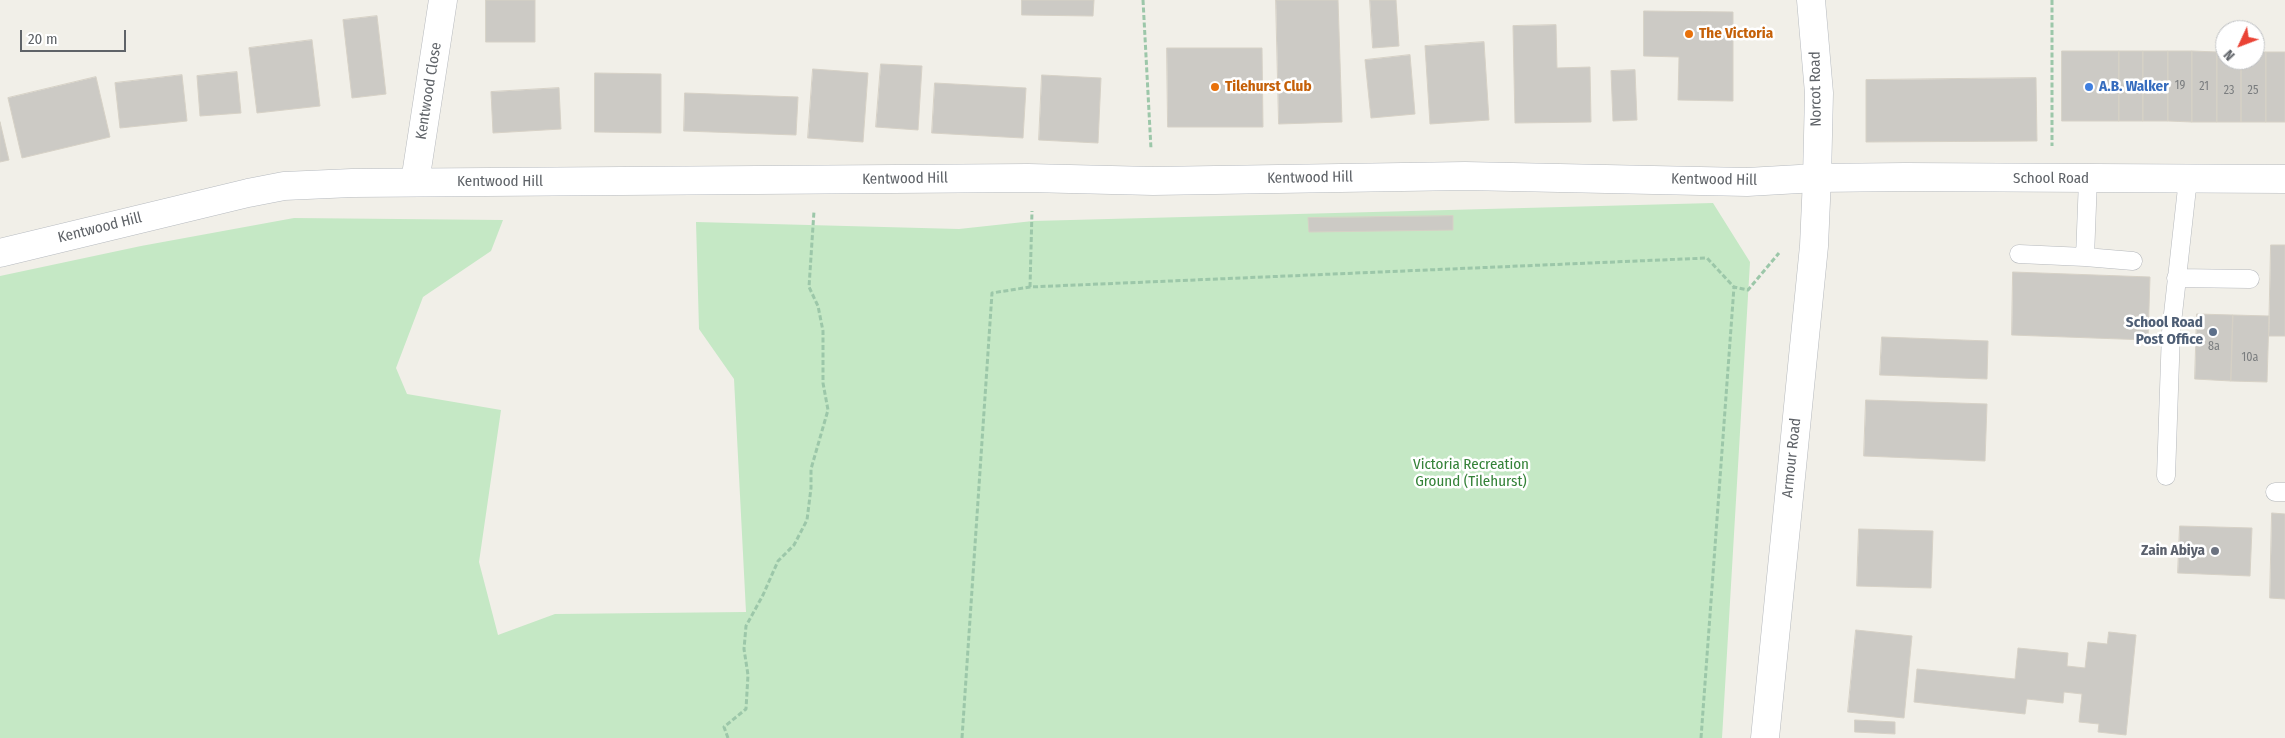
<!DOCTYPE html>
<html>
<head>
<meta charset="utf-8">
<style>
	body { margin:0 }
	#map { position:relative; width:2285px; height:738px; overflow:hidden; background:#f1efe8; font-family:"Fira Sans Condensed",sans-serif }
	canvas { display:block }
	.north { position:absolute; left:2215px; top:20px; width:50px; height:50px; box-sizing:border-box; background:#fff; border:1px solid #bfc1c3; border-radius:50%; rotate:227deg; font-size:14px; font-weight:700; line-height:20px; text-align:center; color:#5f6368 }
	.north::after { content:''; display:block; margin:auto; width:18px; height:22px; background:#ea4335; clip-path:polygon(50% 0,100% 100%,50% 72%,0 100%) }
	.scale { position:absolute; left:20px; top:30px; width:106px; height:22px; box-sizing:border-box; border:2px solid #5f6368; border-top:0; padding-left:6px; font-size:15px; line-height:18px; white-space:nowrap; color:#5f6368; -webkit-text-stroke:4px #fff; paint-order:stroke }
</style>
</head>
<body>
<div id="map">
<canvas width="2285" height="738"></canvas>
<div class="north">N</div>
<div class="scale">20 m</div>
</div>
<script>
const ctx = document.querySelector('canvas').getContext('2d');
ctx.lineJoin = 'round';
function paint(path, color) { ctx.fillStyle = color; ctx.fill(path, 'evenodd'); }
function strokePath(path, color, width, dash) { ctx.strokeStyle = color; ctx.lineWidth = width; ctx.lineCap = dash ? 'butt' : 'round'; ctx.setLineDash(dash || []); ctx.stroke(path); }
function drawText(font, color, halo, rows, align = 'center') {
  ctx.font = font + ' "Fira Sans Condensed",sans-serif'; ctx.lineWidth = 5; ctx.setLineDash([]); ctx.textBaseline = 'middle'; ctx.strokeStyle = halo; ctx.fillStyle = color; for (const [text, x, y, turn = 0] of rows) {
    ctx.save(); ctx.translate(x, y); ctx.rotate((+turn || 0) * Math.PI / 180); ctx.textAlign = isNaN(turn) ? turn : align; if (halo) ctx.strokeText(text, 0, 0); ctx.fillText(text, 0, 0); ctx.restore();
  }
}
const green = new Path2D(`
	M 1713,203 L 1750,262 L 1722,738 L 0,738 L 0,276 L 141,246 L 294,218 L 503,220 L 491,251 L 423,297 L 396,368 L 407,394 L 501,410 L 479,562 L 498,635 L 555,614 L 746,612 L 734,379 L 699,329 L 696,222 L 959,229 L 1033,221 Z`);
const building = new Path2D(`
	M 486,0 L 535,0 L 535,42 L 486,42 Z
	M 1022,0 L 1094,0 L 1093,16 L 1022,15 Z
	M 1276,0 L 1338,0 L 1342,122 L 1279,124 Z
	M 1370,0 L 1396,0 L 1399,46 L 1373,48 Z
	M 1644,11 L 1733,12 L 1733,101 L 1678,100 L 1679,57 L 1644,56 Z
	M 377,16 L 386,94 L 352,98 L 343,20 Z
	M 1556,25 L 1557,68 L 1590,67 L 1591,122 L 1515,123 L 1513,26 Z
	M 312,40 L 320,106 L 257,113 L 249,48 Z
	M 1484,42 L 1489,120 L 1430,124 L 1425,46 Z
	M 1167,48 L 1262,48 L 1263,127 L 1168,127 Z
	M 2062,51 L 2119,51 L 2119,121 L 2062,121 Z
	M 2119,51 L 2143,51 L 2143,121 L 2119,121 Z
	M 2143,51 L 2168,51 L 2168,121 L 2143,121 Z
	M 2168,51 L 2192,51 L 2192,122 L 2168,121 Z
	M 2192,51 L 2217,52 L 2217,122 L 2192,122 Z
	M 2217,52 L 2225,52 L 2225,60 L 2241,60 L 2241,122 L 2217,122 Z
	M 2255,52 L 2266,52 L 2266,122 L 2241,122 L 2241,60 L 2255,60 Z
	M 2266,52 L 2285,52 L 2285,122 L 2266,122 Z
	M 1410,55 L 1415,114 L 1371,118 L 1365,60 Z
	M 881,64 L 922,66 L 918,130 L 876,127 Z
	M 813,69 L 868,73 L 863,142 L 808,138 Z
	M 1635,70 L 1637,120 L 1613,121 L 1611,71 Z
	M 237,72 L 241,113 L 200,116 L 197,76 Z
	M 595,73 L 661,74 L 661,133 L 595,132 Z
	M 182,75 L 187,121 L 120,128 L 115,83 Z
	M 1042,75 L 1101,78 L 1098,143 L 1039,140 Z
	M 96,77 L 110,137 L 22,158 L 8,98 Z
	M 2036,78 L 2037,141 L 1866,142 L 1866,80 Z
	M 935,83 L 1026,88 L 1023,138 L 932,133 Z
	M 559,88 L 561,129 L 493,133 L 491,92 Z
	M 685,93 L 798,97 L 796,135 L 684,131 Z
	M 0,122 L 9,160 L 0,162 Z
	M 1453,216 L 1453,230 L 1309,232 L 1308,218 Z
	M 2271,245 L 2285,245 L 2285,336 L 2269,336 Z
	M 2013,272 L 2150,277 L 2148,340 L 2012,335 Z
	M 2197,314 L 2233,315 L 2231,381 L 2195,379 Z
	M 2233,315 L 2269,316 L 2267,382 L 2231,381 Z
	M 1882,337 L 1988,341 L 1987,379 L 1880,375 Z
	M 1866,400 L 1987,404 L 1985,461 L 1864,456 Z
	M 2272,513 L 2285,514 L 2285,599 L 2270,598 Z
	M 2180,526 L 2252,528 L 2250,576 L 2178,573 Z
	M 1859,529 L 1933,531 L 1931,588 L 1857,586 Z
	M 1856,630 L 1912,636 L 1904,718 L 1848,712 Z
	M 2109,632 L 2136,635 L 2126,735 L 2098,732 L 2099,724 L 2079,722 L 2082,694 L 2064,692 L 2063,703 L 2027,699 L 2025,714 L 1914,702 L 1917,669 L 2015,679 L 2018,648 L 2068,653 L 2067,666 L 2085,668 L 2088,642 L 2107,644 Z
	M 1855,720 L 1895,722 L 1895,734 L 1855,732 Z`);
const path = new Path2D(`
	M 1143,0 L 1151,149
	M 2052,0 L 2052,146
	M 1030,287 L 1032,211
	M 728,738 L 724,727 L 746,709 L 748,675 L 744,649 L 746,626 L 763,595 L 778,561 L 794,545 L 807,520 L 811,488 L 811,469 L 828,410 L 823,383 L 823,331 L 818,306 L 809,287 L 814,211
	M 962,738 L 992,293 L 1030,287 L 1707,258 L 1734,287 L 1748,290 L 1779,253
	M 1701,738 L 1734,287`);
const lane = new Path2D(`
	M 2019,254 L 2085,257 L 2088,179
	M 2085,257 L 2133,261
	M 2176,278 L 2250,279
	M 2166,476 L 2171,332 L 2188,179
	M 2275,492 L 2285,492`);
const street = new Path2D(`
	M 415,182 L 443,0
	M 1765,738 L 1814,246 L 1817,178`);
const secondary = new Path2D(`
	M 1811,0 L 1819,93 L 1817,178
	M 0,253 L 248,193 L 284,186 L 352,183 L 1028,178 L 1153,181 L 1465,176 L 1747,182 L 1817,178 L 1905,177 L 2285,179`);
const markers = [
	[1689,34,5,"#e8710a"],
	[1215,87,5,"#e8710a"],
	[2089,87,5,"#3f7fe0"],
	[2213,332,5,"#5c6f8a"],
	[2215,551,5,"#6b7280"]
];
const numberNames = [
	["19",2180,86],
	["21",2204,87],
	["23",2229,91],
	["25",2253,91],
	["8a",2214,347],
	["10a",2250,358]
];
const foodNames = [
	["The Victoria",1699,34],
	["Tilehurst Club",1225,87]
];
const shopNames = [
	["A.B. Walker",2099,87]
];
const streetNames = [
	["Norcot Road",1816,89,-91],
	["Kentwood Close",429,91,-81],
	["Kentwood Hill",1310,178,-1],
	["Kentwood Hill",905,179,-1],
	["School Road",2051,179],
	["Kentwood Hill",1714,180,1],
	["Kentwood Hill",500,182],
	["Kentwood Hill",100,228,-14],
	["Armour Road",1792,458,-84]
];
const serviceNames = [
	["School Road",2203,323],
	["Post Office",2203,340]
];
const parkNames = [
	["Victoria Recreation",1471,465],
	["Ground (Tilehurst)",1471,482]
];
const worshipNames = [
	["Zain Abiya",2205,551]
];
paint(green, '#c5e8c5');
paint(building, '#cccac5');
strokePath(building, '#d6d1c6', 1);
strokePath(lane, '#b5b8bc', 19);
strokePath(street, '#b5b8bc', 29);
strokePath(secondary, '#b6babf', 29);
strokePath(path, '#9cc7a9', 3, [5, 2.5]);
strokePath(lane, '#fff', 18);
strokePath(street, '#fff', 28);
strokePath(secondary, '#fff', 28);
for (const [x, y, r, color] of markers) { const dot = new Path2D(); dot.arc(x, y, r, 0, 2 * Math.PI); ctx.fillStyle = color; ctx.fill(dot); strokePath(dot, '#fff', 2); }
drawText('12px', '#7a7d7f', null, numberNames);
drawText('bold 15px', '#c56008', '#fff', foodNames, 'left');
drawText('bold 15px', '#366cbe', '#fff', shopNames, 'left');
drawText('15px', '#5f6368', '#fff', streetNames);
drawText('bold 15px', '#4e5e75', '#fff', serviceNames, 'right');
drawText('15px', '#348238', '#fff', parkNames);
drawText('bold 15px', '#5b616d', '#fff', worshipNames, 'right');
</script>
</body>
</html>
